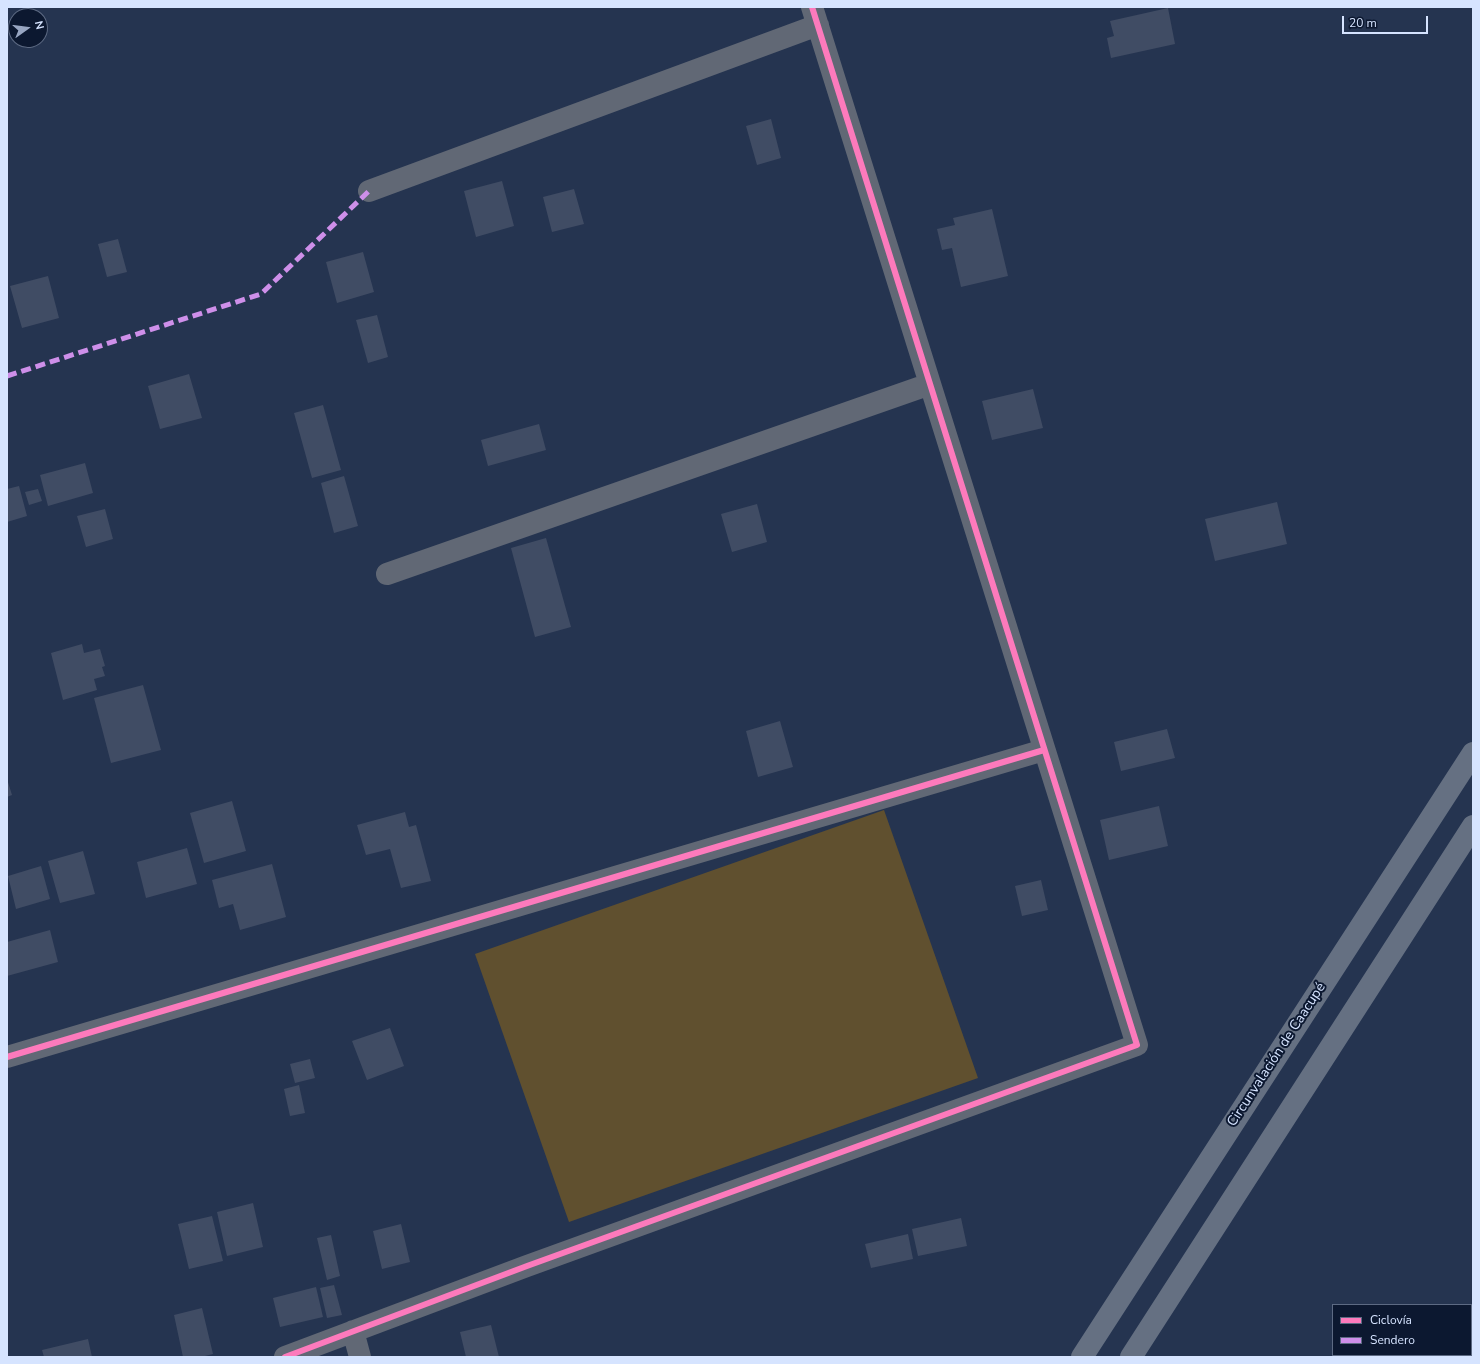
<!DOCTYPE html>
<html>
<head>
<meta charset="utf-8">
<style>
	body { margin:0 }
	#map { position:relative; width:1480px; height:1364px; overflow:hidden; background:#253450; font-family:"Nunito Sans",sans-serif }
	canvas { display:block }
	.frame { position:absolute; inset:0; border:8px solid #d6e4ff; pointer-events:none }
	.legend { position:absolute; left:1332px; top:1304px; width:140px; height:52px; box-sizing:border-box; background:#0c1830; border:1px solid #5d6a83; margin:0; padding:5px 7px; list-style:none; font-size:12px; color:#d6e4ff }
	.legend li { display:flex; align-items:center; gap:8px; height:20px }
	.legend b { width:20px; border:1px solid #5d6a83 }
	.north { position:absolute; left:8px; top:8px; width:40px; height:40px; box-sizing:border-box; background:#0c1830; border:1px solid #5d6a83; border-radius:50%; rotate:76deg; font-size:11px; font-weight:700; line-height:16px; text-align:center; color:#d6e4ff }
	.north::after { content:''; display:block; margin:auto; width:14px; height:18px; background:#98a6c2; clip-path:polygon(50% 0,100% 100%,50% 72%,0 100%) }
	.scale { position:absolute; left:1342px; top:16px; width:86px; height:18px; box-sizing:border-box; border:2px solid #d6e4ff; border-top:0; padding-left:5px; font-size:12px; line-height:14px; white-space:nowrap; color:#d6e4ff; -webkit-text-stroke:3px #0c1830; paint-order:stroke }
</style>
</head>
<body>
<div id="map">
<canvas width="1480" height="1364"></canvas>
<div class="frame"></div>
<ul class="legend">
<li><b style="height:5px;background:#fd7abc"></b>Ciclovía</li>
<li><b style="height:5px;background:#ce8fe9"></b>Sendero</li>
</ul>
<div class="north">N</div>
<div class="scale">20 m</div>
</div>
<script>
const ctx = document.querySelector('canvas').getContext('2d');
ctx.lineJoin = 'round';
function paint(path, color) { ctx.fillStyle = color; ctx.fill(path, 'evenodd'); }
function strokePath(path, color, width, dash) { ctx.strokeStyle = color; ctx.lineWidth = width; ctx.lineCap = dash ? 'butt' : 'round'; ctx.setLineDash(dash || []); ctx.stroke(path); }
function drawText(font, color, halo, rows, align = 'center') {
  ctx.font = font + ' "Nunito Sans",sans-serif'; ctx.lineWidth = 4; ctx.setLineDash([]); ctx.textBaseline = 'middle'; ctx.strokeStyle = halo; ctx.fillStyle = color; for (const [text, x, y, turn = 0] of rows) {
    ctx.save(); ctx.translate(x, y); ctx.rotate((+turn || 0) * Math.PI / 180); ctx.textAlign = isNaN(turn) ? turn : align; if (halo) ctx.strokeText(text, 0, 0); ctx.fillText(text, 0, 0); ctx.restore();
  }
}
const green = new Path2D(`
	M 884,810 L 978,1078 L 569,1222 L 475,954 Z`);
const building = new Path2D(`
	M 1168,8 L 1175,44 L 1111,58 L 1107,38 L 1114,36 L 1110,21 Z
	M 771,119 L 781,158 L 757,165 L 746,126 Z
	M 502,181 L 514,226 L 476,237 L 464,191 Z
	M 574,189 L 584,224 L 552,232 L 543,197 Z
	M 992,209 L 1008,276 L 961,287 L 952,248 L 942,250 L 937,229 L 955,225 L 953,218 Z
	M 118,239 L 127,272 L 107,277 L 98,244 Z
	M 363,252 L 374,292 L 337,303 L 326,262 Z
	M 48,276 L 59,318 L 22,328 L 10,286 Z
	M 377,315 L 388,357 L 368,363 L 356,320 Z
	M 189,374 L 202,418 L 160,429 L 148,386 Z
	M 1033,389 L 1043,428 L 992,440 L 982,401 Z
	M 323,405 L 341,470 L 312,478 L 294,413 Z
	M 539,424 L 546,450 L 488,466 L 481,440 Z
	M 85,463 L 93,493 L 48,506 L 40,475 Z
	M 344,476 L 358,526 L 334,533 L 321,483 Z
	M 19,486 L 27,516 L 7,522 L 7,489 Z
	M 38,489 L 42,501 L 29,505 L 25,492 Z
	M 1277,502 L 1287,544 L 1215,561 L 1205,519 Z
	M 757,504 L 767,542 L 732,552 L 721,514 Z
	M 105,509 L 113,539 L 86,547 L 77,516 Z
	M 546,538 L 571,627 L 535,637 L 511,548 Z
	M 82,644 L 84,653 L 100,649 L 105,666 L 102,667 L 105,676 L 94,679 L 97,690 L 63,700 L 51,653 Z
	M 143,685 L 161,750 L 111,763 L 94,698 Z
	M 780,721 L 793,767 L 758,777 L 746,731 Z
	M 1167,729 L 1175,758 L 1121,771 L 1114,742 Z
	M 7,779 L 12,795 L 7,797 Z
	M 232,801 L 246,851 L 204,863 L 190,813 Z
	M 1159,806 L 1168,846 L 1109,860 L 1100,820 Z
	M 405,812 L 409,827 L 416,825 L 431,881 L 401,888 L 390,849 L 366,855 L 357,825 Z
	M 187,848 L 197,884 L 146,898 L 137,862 Z
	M 83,851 L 95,894 L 60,903 L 48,861 Z
	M 272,864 L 286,917 L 240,930 L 233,904 L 219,908 L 212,880 Z
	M 41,866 L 50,899 L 16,909 L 8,876 Z
	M 1041,880 L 1048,910 L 1022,916 L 1015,886 Z
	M 50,930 L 58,962 L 7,976 L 7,942 Z
	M 390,1028 L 404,1066 L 367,1080 L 352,1041 Z
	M 310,1059 L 315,1078 L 295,1083 L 290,1064 Z
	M 299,1085 L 305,1113 L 290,1116 L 284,1089 Z
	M 253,1203 L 263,1247 L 227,1256 L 217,1212 Z
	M 212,1216 L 223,1261 L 189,1269 L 178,1224 Z
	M 961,1218 L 967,1246 L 918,1256 L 912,1229 Z
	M 401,1224 L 410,1262 L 382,1269 L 373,1231 Z
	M 908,1234 L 913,1259 L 871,1268 L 865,1244 Z
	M 331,1235 L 340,1276 L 327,1280 L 317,1238 Z
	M 334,1285 L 342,1315 L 327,1318 L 320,1288 Z
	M 316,1287 L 323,1317 L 280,1327 L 273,1298 Z
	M 202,1308 L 213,1354 L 201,1357 L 183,1357 L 174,1315 Z
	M 491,1325 L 499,1357 L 466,1357 L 460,1332 Z
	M 88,1339 L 92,1357 L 44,1357 L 42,1350 Z`);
const minor = new Path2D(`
	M 369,191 L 818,25
	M 387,574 L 930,384
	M 7,1057 L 1044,750
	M 353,1331 L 360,1357
	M 285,1357 L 527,1266 L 1137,1045 L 812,7`);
const highway = new Path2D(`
	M 1082,1357 L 1473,753
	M 1131,1357 L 1473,826`);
const quiet = new Path2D(`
	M 7,376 L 261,294 L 369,191`);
const cycleway = new Path2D(`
	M 7,1057 L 1044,750
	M 285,1357 L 527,1266 L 1137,1045 L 812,7`);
const streetNames = [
	["Circunvalación de Caacupé",1277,1055,-57]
];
paint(green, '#60502f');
paint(building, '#404c64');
strokePath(minor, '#616875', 22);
strokePath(highway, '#657082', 22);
strokePath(quiet, '#ce8fe9', 5, [10, 5]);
strokePath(cycleway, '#fd7abc', 6);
drawText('14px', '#d6e4ff', '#0c1830', streetNames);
</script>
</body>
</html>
